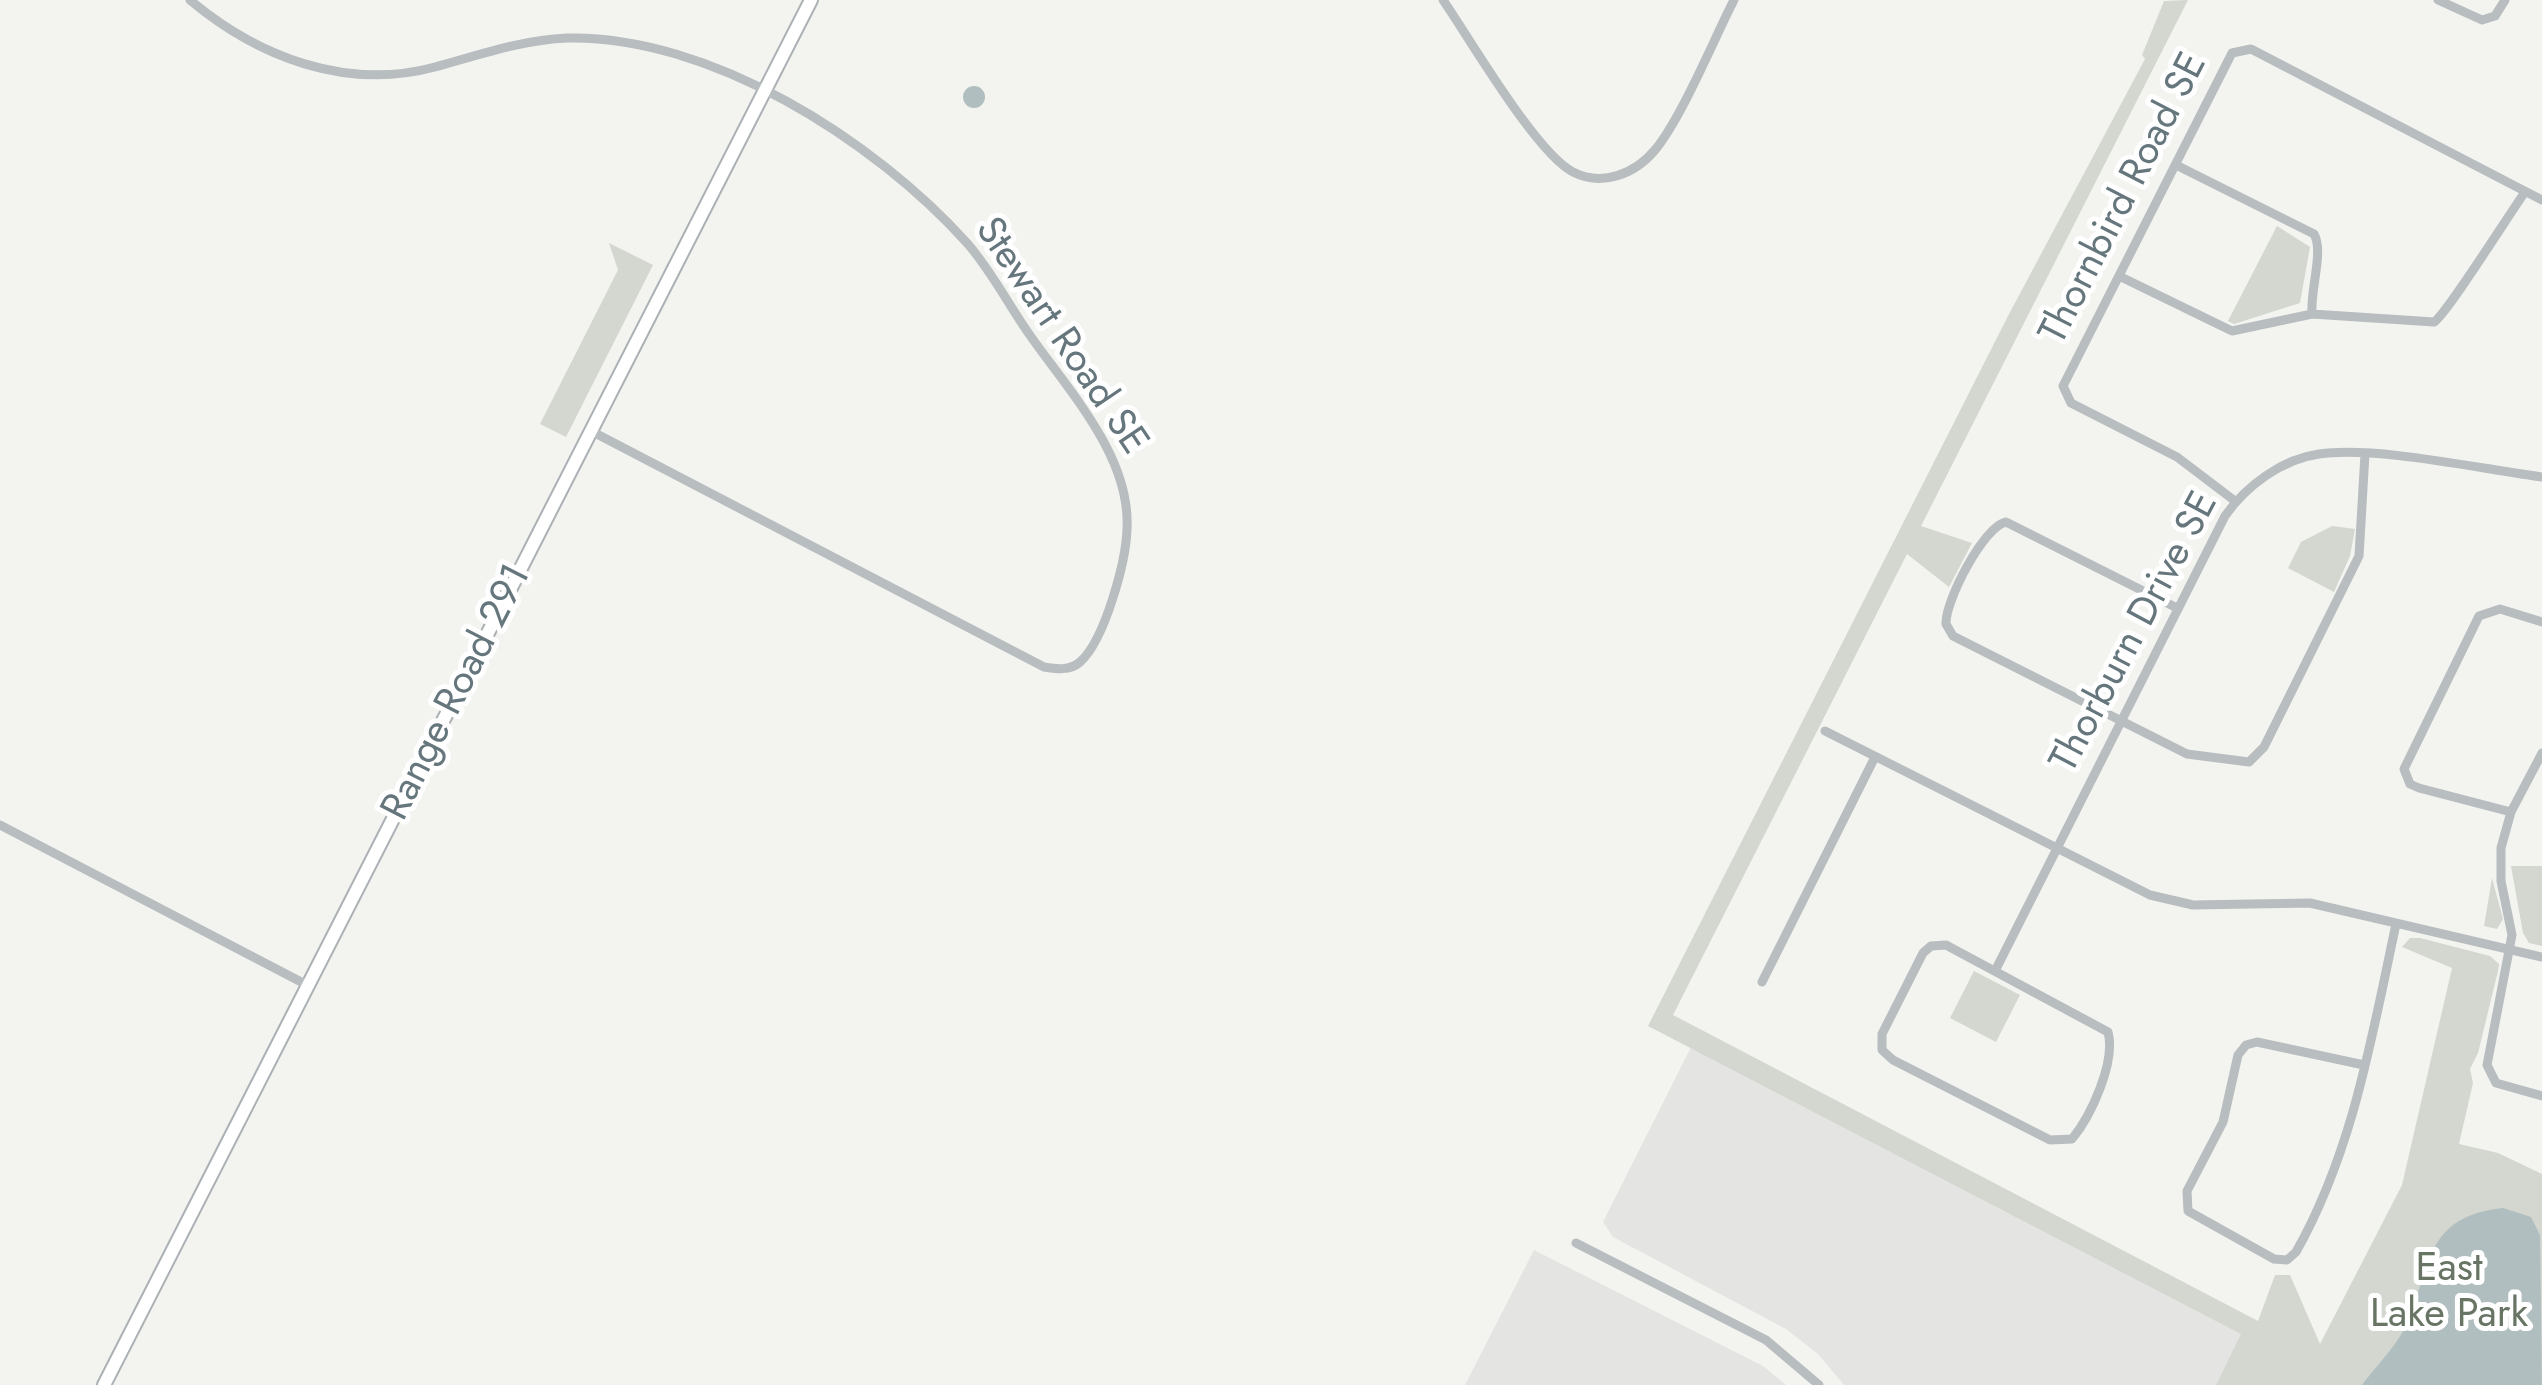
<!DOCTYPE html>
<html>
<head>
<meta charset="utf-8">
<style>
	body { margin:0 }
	canvas { display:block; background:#f3f3f0 }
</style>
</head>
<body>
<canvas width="2542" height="1385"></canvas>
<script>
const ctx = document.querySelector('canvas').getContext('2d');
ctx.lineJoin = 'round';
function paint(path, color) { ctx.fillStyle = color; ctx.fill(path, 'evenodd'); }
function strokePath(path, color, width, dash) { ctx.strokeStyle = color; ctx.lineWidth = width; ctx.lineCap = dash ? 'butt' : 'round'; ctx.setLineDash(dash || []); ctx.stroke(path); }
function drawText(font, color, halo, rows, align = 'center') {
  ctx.font = font + ' Jost,sans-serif'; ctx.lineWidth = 10; ctx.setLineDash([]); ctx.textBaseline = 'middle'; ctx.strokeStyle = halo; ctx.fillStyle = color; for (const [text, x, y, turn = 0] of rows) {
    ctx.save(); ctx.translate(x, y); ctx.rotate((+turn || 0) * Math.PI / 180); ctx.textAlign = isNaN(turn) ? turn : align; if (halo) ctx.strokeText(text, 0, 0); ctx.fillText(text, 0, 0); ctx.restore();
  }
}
const built = new Path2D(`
	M 1691,1047 L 2242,1334 L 2216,1385 L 1844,1385 L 1818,1354 L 1786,1329 L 1613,1237 L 1603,1222 Z
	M 1534,1250 L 1763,1366 L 1786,1385 L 1465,1385 Z`);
const green = new Path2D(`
	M 2188,0 L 1921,526 L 1972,543 L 1949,587 L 1907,554 L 1673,1015 L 2258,1321 L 2275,1275 L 2290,1275 L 2320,1344 L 2402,1185 L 2452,968 L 2402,947 L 2410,938 L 2420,938 L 2490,956 L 2499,964 L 2498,971 L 2478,1053 L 2470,1069 L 2473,1083 L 2459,1144 L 2498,1153 L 2542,1174 L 2542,1385 L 2216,1385 L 2241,1334 L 1648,1026 L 2008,316 L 2145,59 L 2142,55 L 2164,1 Z
	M 2277,226 L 2310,247 L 2300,303 L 2234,324 L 2228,321 Z
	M 609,243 L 653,265 L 566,437 L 540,424 L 618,270 Z
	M 2332,526 L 2355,529 L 2350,556 L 2334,592 L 2288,568 L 2301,542 Z
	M 2511,866 L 2542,866 L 2542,946 L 2529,943 L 2523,933 Z
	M 2492,878 L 2503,919 L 2497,929 L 2484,926 Z
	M 1974,971 L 2020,995 L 1996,1042 L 1950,1018 Z`);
const water = new Path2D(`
	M963 97a11 11 0 1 1 22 0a11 11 0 1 1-22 0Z
	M 2503,1208 L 2531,1217 L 2540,1235 L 2542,1385 L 2362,1385 C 2375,1367 2394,1349 2404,1329 C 2432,1274 2419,1217 2503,1208 Z`);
const street = new Path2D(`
	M 190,0 C 258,57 346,91 435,67 C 479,55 521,40 567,38 C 710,35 874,140 967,243 C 990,269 1007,302 1027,331 C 1066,388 1131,455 1127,529 C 1126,561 1105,640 1080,662 C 1070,671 1056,669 1044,667 L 593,432
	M 1443,0 C 1470,39 1536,153 1573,172 C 1602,187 1635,174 1655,150 C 1682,117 1713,41 1734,0
	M 2438,0 L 2482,20 L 2495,16 L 2505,0
	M 2176,165 L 2314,234 C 2324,251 2310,290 2312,314
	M 2119,276 L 2232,331 L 2312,314 L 2434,322 C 2446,315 2510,213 2525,192
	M 2235,501 L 2177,457 L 2071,403 L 2063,386 L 2232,53 L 2251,49 L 2542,200
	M 2177,608 L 2006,522 C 1984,526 1945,601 1946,624 L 1953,636 L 2187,754 L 2249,762 L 2264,747 L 2359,556 L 2365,454
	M 1825,731 L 2150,895 L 2193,905 L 2310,903 L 2542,957
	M 2542,753 L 2511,812 L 2501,848 L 2501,881 L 2512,935 L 2487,1065 L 2496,1083 L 2542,1096
	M 2511,812 L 2419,788 L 2410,784 L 2404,769 L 2479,616 L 2500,609 L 2542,622
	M 0,825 L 307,985
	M 1946,945 L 2108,1032 C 2116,1062 2091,1116 2072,1139 L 2050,1140 L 1893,1060 L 1882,1050 L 1882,1034 L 1923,953 L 1931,946 Z
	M 1995,971 L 2225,516 C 2246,486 2282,459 2319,454 C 2377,446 2481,469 2542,477
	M 1762,982 L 1875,757
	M 2364,1065 L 2257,1042 L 2246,1045 L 2238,1055 L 2223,1122 L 2187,1191 L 2188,1211 L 2274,1259 L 2287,1260 L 2296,1252 C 2353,1151 2372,1036 2396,924
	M 1576,1243 L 1766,1340 L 1819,1385`);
const secondary = new Path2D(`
	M 104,1385 L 811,0`);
const streetNames = [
	["Thornbird Road SE",2125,199,-63],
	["Stewart Road SE",1060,337,56],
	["Thorburn Drive SE",2136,633,-62],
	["Range Road 291",458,693,-63]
];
const parkNames = [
	["East",2449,1270],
	["Lake Park",2449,1316]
];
paint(built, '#e4e4e3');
paint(green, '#d3d7cf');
paint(water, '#b1bec0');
strokePath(secondary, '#abb1b4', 16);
strokePath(street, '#b8bdbf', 9);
strokePath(secondary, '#fff', 12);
drawText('40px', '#66767d', '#fff', streetNames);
drawText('40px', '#697564', '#fff', parkNames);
</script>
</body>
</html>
